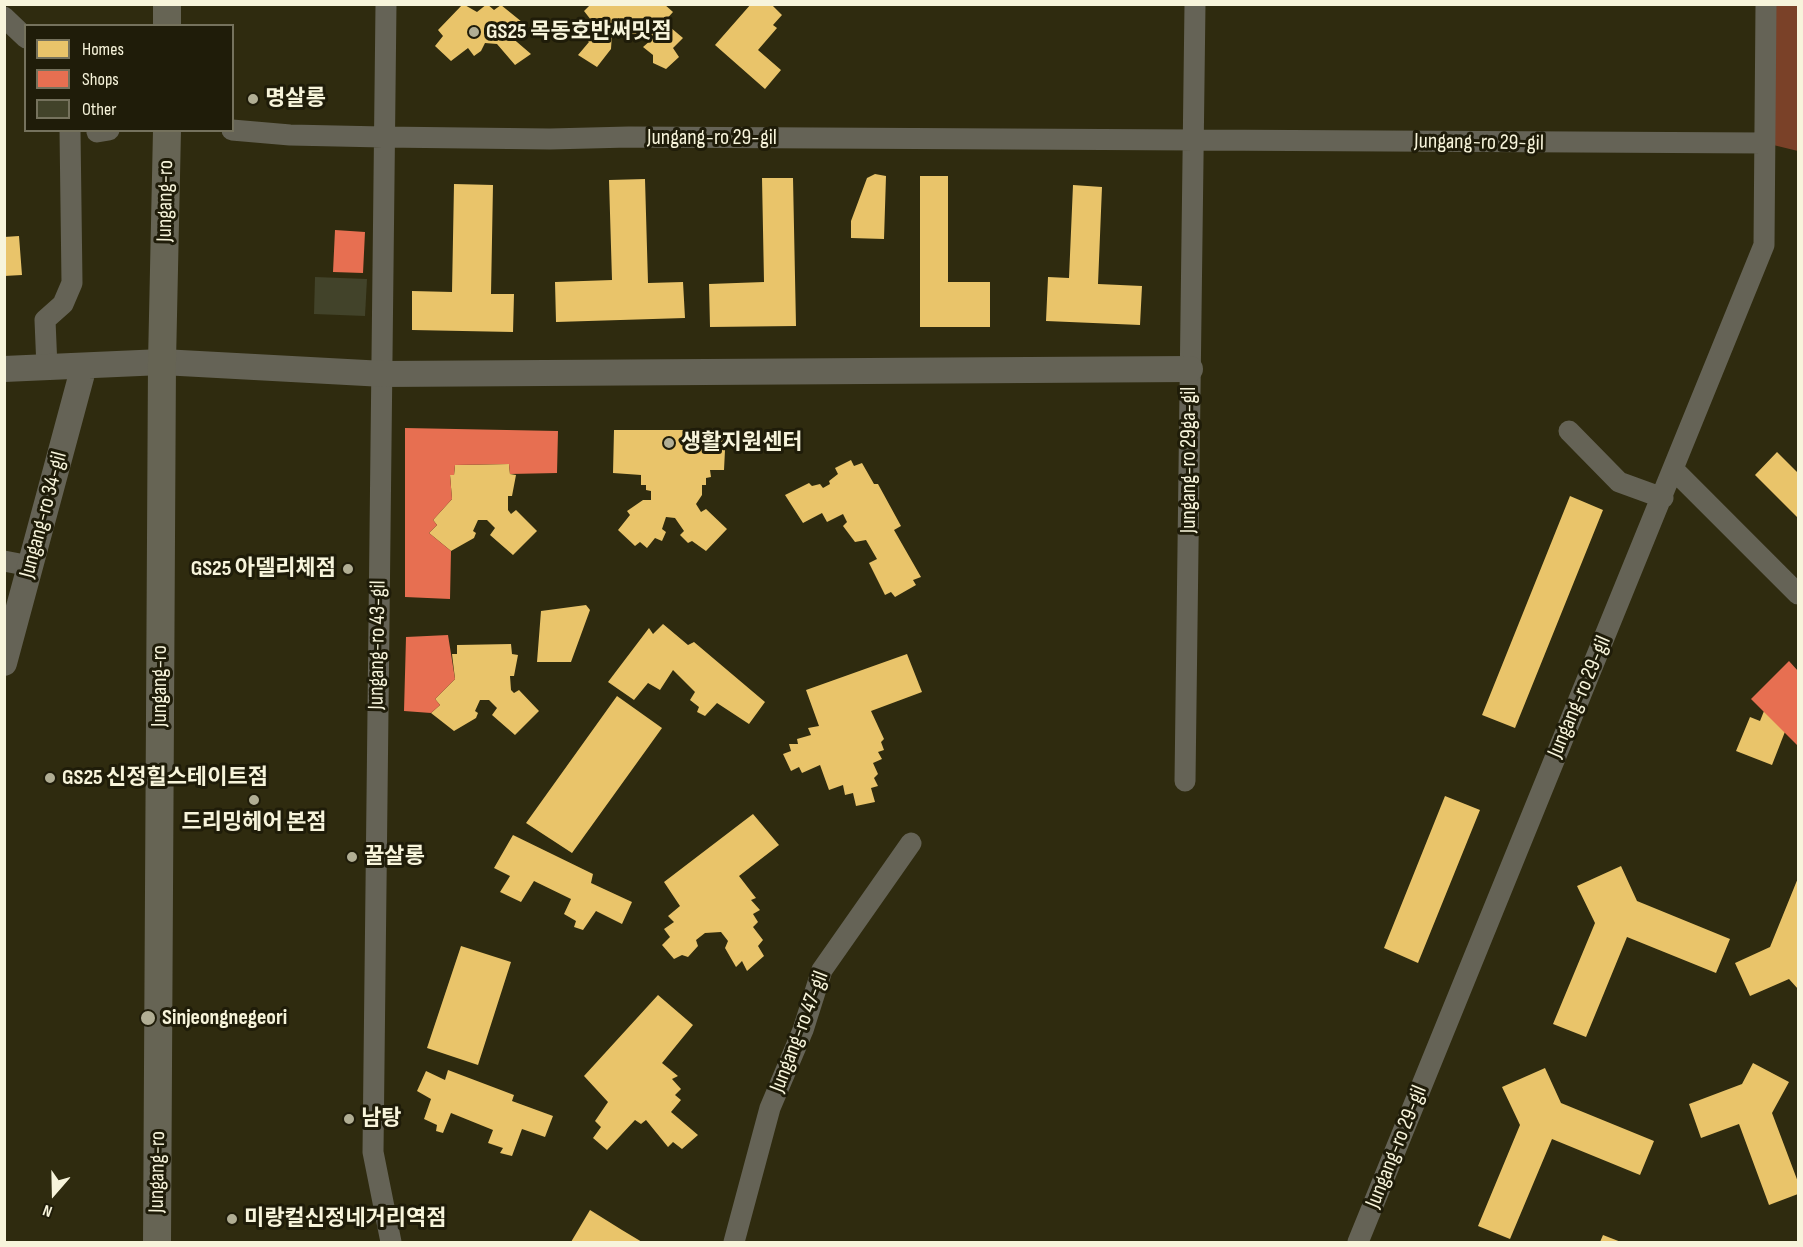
<!DOCTYPE html>
<html>
<head>
<meta charset="utf-8">
<style>
	body { margin:0 }
	#map { position:relative; width:1803px; height:1247px; overflow:hidden; background:#2f2b0f; font-family:"Sofia Sans Condensed",sans-serif }
	canvas { display:block }
	.frame { position:absolute; inset:0; border:6px solid #f7f4db; pointer-events:none }
	.legend { position:absolute; left:24px; top:24px; width:210px; height:108px; box-sizing:border-box; background:#1f1c09; border:2px solid #75725d; margin:0; padding:8px 10px; list-style:none; font-size:18px; color:#f7f4db }
	.legend li { display:flex; align-items:center; gap:12px; height:30px }
	.legend b { width:30px; border:2px solid #75725d }
	.north { position:absolute; left:24px; top:1163px; width:60px; height:60px; -webkit-text-stroke:4px #1f1c09; paint-order:stroke; rotate:200deg; font-size:16px; font-weight:700; line-height:24px; text-align:center; color:#f7f4db }
	.north::after { content:''; display:block; margin:auto; width:21px; height:27px; background:#f7f4db; clip-path:polygon(50% 0,100% 100%,50% 72%,0 100%) }
</style>
</head>
<body>
<div id="map">
<canvas width="1803" height="1247"></canvas>
<div class="frame"></div>
<ul class="legend">
<li><b style="height:16px;background:#e9c46a"></b>Homes</li>
<li><b style="height:16px;background:#e76f51"></b>Shops</li>
<li><b style="height:16px;background:#42432a"></b>Other</li>
</ul>
<div class="north">N</div>
</div>
<script>
const ctx = document.querySelector('canvas').getContext('2d');
ctx.lineJoin = 'round';
function paint(path, color) { ctx.fillStyle = color; ctx.fill(path, 'evenodd'); }
function strokePath(path, color, width, dash) { ctx.strokeStyle = color; ctx.lineWidth = width; ctx.lineCap = dash ? 'butt' : 'round'; ctx.setLineDash(dash || []); ctx.stroke(path); }
function drawText(font, color, halo, rows, align = 'center') {
  ctx.font = font + ' "Sofia Sans Condensed","Noto Sans KR",sans-serif'; ctx.lineWidth = 6; ctx.setLineDash([]); ctx.textBaseline = 'middle'; ctx.strokeStyle = halo; ctx.fillStyle = color; for (const [text, x, y, turn = 0] of rows) {
    ctx.save(); ctx.translate(x, y); ctx.rotate((+turn || 0) * Math.PI / 180); ctx.textAlign = isNaN(turn) ? turn : align; if (halo) ctx.strokeText(text, 0, 0); ctx.fillText(text, 0, 0); ctx.restore();
  }
}
const green = new Path2D(`
	M 1766,5 L 1798,5 L 1798,151 L 1765,143 Z`);
const homes = new Path2D(`
	M 463,4 L 477,12 L 487,4 L 494,10 L 501,5 L 522,22 L 510,36 L 531,54 L 515,65 L 497,44 L 485,43 L 481,51 L 474,56 L 468,48 L 451,61 L 435,46 L 443,36 L 438,30 Z
	M 591,4 L 664,4 L 673,12 L 664,22 L 683,38 L 673,48 L 679,57 L 666,69 L 653,63 L 653,55 L 643,47 L 651,40 L 640,34 L 612,34 L 611,49 L 597,67 L 578,55 L 589,42 L 580,33 L 591,20 L 584,11 Z
	M 751,4 L 771,4 L 782,15 L 773,25 L 777,28 L 758,50 L 781,70 L 765,89 L 715,45 Z
	M 875,174 L 886,176 L 884,239 L 851,238 L 851,221 L 867,178 Z
	M 920,176 L 948,176 L 948,282 L 990,282 L 990,327 L 920,327 Z
	M 762,178 L 793,178 L 796,326 L 710,327 L 709,284 L 764,282 Z
	M 645,179 L 648,283 L 683,282 L 685,318 L 556,322 L 555,282 L 612,280 L 609,180 Z
	M 454,184 L 493,185 L 491,294 L 514,294 L 513,332 L 412,330 L 412,291 L 452,292 Z
	M 1073,185 L 1102,187 L 1098,284 L 1142,286 L 1140,325 L 1046,321 L 1048,277 L 1069,278 Z
	M 19,236 L 22,275 L 4,276 L 4,237 Z
	M 614,430 L 726,430 L 724,470 L 710,470 L 711,477 L 706,478 L 706,485 L 702,485 L 702,495 L 696,504 L 701,512 L 706,509 L 727,529 L 706,551 L 692,541 L 688,543 L 680,535 L 684,531 L 675,518 L 666,517 L 662,529 L 666,532 L 662,541 L 655,538 L 647,548 L 640,542 L 635,546 L 618,530 L 630,515 L 627,511 L 643,500 L 651,500 L 651,491 L 646,490 L 646,485 L 641,485 L 641,475 L 613,473 Z
	M 1777,452 L 1798,473 L 1798,518 L 1755,475 Z
	M 851,460 L 854,466 L 862,463 L 874,484 L 878,484 L 901,526 L 894,530 L 921,577 L 913,580 L 916,585 L 895,597 L 891,592 L 885,595 L 869,563 L 877,559 L 866,540 L 855,542 L 843,526 L 847,522 L 843,514 L 827,522 L 822,513 L 803,523 L 785,495 L 809,483 L 812,486 L 820,484 L 823,488 L 830,484 L 829,481 L 838,474 L 835,468 Z
	M 509,464 L 510,474 L 516,475 L 512,496 L 508,496 L 508,510 L 511,514 L 516,510 L 537,531 L 513,555 L 490,535 L 495,528 L 487,520 L 478,520 L 473,531 L 476,533 L 474,538 L 451,551 L 429,533 L 437,525 L 433,520 L 452,499 L 450,475 L 454,475 L 455,465 Z
	M 1570,496 L 1603,510 L 1515,728 L 1482,715 Z
	M 586,605 L 590,610 L 571,662 L 537,662 L 541,611 Z
	M 663,624 L 688,645 L 694,642 L 765,702 L 749,724 L 717,703 L 705,716 L 697,712 L 699,707 L 690,700 L 695,692 L 673,670 L 660,690 L 648,683 L 634,700 L 608,682 L 649,628 L 653,634 Z
	M 511,644 L 512,654 L 518,655 L 514,676 L 510,676 L 511,690 L 514,693 L 519,690 L 539,711 L 515,735 L 492,715 L 497,708 L 489,700 L 480,700 L 475,711 L 478,713 L 476,718 L 454,731 L 431,713 L 440,705 L 435,699 L 455,679 L 452,654 L 457,654 L 457,645 Z
	M 907,654 L 922,692 L 871,711 L 884,739 L 881,742 L 884,750 L 878,752 L 882,759 L 873,763 L 878,774 L 874,778 L 878,786 L 871,788 L 875,802 L 856,806 L 853,793 L 845,795 L 843,785 L 829,790 L 820,765 L 802,773 L 799,767 L 791,771 L 783,754 L 791,751 L 789,744 L 798,744 L 797,739 L 811,735 L 808,728 L 819,726 L 806,690 Z
	M 1788,668 L 1798,678 L 1798,714 L 1788,724 L 1772,765 L 1736,751 L 1750,717 L 1760,721 L 1764,711 L 1755,701 Z
	M 617,696 L 662,728 L 572,853 L 526,823 Z
	M 1445,796 L 1480,810 L 1418,963 L 1384,948 Z
	M 753,814 L 779,845 L 739,876 L 756,898 L 751,900 L 760,910 L 753,914 L 758,922 L 753,927 L 763,940 L 758,946 L 764,956 L 747,971 L 742,961 L 736,967 L 725,948 L 728,941 L 721,932 L 705,933 L 696,940 L 698,946 L 688,957 L 682,955 L 674,959 L 662,945 L 670,937 L 664,929 L 674,922 L 668,916 L 680,906 L 664,882 Z
	M 513,835 L 593,874 L 591,883 L 632,902 L 622,924 L 596,911 L 583,930 L 574,927 L 576,921 L 564,914 L 571,899 L 534,881 L 521,902 L 500,892 L 510,876 L 494,868 Z
	M 1621,866 L 1637,901 L 1730,939 L 1716,973 L 1627,937 L 1586,1037 L 1553,1024 L 1595,923 L 1577,886 Z
	M 1798,878 L 1798,989 L 1789,979 L 1750,996 L 1735,963 L 1770,947 Z
	M 461,946 L 511,962 L 478,1065 L 427,1048 Z
	M 658,995 L 693,1025 L 662,1063 L 678,1076 L 672,1079 L 681,1089 L 675,1095 L 681,1100 L 671,1112 L 698,1135 L 682,1149 L 673,1142 L 668,1147 L 646,1120 L 641,1124 L 635,1120 L 607,1150 L 593,1138 L 601,1127 L 595,1121 L 608,1102 L 584,1076 Z
	M 1753,1063 L 1789,1082 L 1772,1113 L 1798,1182 L 1798,1194 L 1769,1205 L 1739,1124 L 1701,1138 L 1689,1104 L 1742,1084 Z
	M 1545,1068 L 1561,1103 L 1654,1141 L 1640,1175 L 1552,1139 L 1510,1239 L 1478,1226 L 1520,1125 L 1502,1087 Z
	M 448,1070 L 514,1095 L 512,1101 L 553,1116 L 545,1137 L 522,1129 L 512,1156 L 500,1153 L 503,1148 L 488,1143 L 493,1130 L 451,1113 L 443,1133 L 436,1131 L 437,1125 L 424,1119 L 431,1099 L 417,1091 L 426,1071 L 445,1080 Z
	M 590,1210 L 622,1230 L 642,1242 L 571,1242 Z
	M 1603,1235 L 1621,1242 L 1600,1242 Z`);
const shops = new Path2D(`
	M 335,230 L 365,232 L 363,273 L 333,272 Z
	M 405,428 L 558,431 L 557,473 L 510,474 L 509,464 L 455,465 L 454,475 L 450,475 L 452,499 L 433,520 L 437,525 L 429,533 L 451,551 L 450,599 L 405,597 Z
	M 448,635 L 455,679 L 435,699 L 440,705 L 431,713 L 404,711 L 406,637 Z
	M 1789,661 L 1798,671 L 1798,746 L 1751,699 Z`);
const building = new Path2D(`
	M 315,277 L 367,279 L 365,316 L 314,314 Z`);
const minor = new Path2D(`
	M 386,4 L 373,1152 L 391,1242
	M 4,17 L 26,38
	M 232,130 L 290,135 L 383,137 L 550,139 L 629,137 L 1765,143
	M 97,132 L 109,130
	M 47,368 L 45,320 L 63,304 L 72,283 L 70,130
	M 1569,431 L 1619,482 L 1663,498
	M 1674,470 L 1798,594
	M 4,561 L 30,566
	M 1185,781 L 1195,4
	M 734,1242 L 770,1108 L 803,1030 L 822,970 L 911,843
	M 1358,1242 L 1764,245 L 1766,4`);
const tertiary = new Path2D(`
	M 4,369 L 162,362 L 384,374 L 1190,369
	M 4,663 L 84,366`);
const secondary = new Path2D(`
	M 167,4 L 167,26
	M 157,1242 L 162,362 L 167,130`);
const markers = [
	[474,32,6,"#b1ae94"],
	[253,99,6,"#b1ae94"],
	[669,443,6,"#b1ae94"],
	[348,569,6,"#b1ae94"],
	[50,778,6,"#b1ae94"],
	[254,800,6,"#b1ae94"],
	[352,857,6,"#b1ae94"],
	[148,1018,8,"#b1ae94"],
	[349,1119,6,"#b1ae94"],
	[232,1219,6,"#b1ae94"]
];
const poiNames = [
	["GS25 목동호반써밋점",486,32],
	["명살롱",265,99],
	["생활지원센터",681,443],
	["GS25 아델리체점",336,569,"right"],
	["GS25 신정힐스테이트점",62,778],
	["드리밍헤어 본점",254,823,"center"],
	["꿀살롱",364,857],
	["Sinjeongnegeori",162,1018],
	["남탕",361,1119],
	["미랑컬신정네거리역점",244,1219]
];
const streetNames = [
	["Jungang-ro 29-gil",712,138],
	["Jungang-ro 29-gil",1479,143,1],
	["Jungang-ro",166,201,-89],
	["Jungang-ro 29ga-gil",1189,460,-90],
	["Jungang-ro 34-gil",44,515,-75],
	["Jungang-ro 43-gil",378,645,-89],
	["Jungang-ro",160,686,-90],
	["Jungang-ro 29-gil",1580,697,-67],
	["Jungang-ro 47-gil",800,1032,-69],
	["Jungang-ro 29-gil",1397,1147,-68],
	["Jungang-ro",158,1172,-89]
];
paint(green, '#7a4128');
paint(homes, '#e9c46a');
paint(shops, '#e76f51');
paint(building, '#42432a');
strokePath(minor, '#656356', 21);
strokePath(tertiary, '#656356', 26);
strokePath(secondary, '#666454', 28);
for (const [x, y, r, color] of markers) { const dot = new Path2D(); dot.arc(x, y, r, 0, 2 * Math.PI); ctx.fillStyle = color; ctx.fill(dot); strokePath(dot, '#1f1c09', 2); }
drawText('bold 22px', '#f7f4db', '#1f1c09', poiNames, 'left');
drawText('22px', '#f7f4db', '#1f1c09', streetNames);
</script>
</body>
</html>
